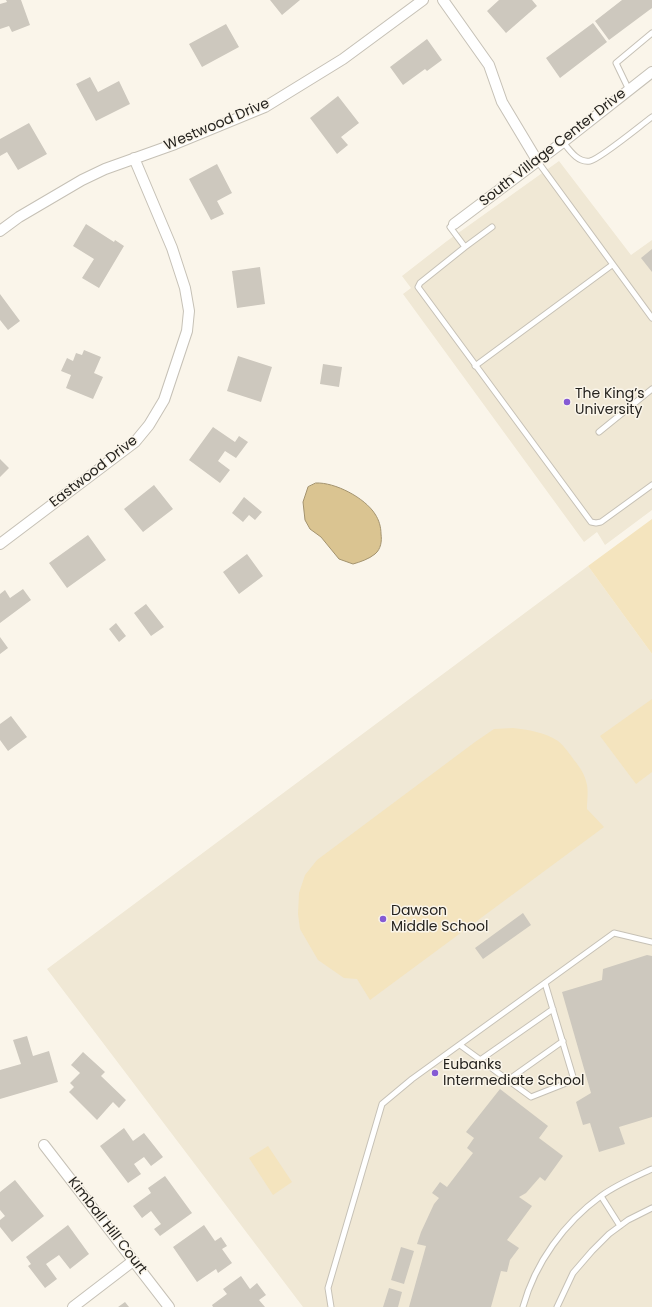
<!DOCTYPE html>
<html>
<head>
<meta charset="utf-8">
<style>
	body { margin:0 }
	canvas { display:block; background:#faf5ea }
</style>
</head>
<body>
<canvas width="652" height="1307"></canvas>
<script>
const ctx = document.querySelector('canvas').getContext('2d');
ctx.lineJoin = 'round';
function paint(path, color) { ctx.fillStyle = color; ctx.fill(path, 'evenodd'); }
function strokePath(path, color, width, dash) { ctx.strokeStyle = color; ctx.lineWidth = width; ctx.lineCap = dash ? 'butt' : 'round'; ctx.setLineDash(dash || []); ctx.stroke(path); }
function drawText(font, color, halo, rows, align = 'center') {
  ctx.font = font + ' Poppins,sans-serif'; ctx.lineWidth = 3; ctx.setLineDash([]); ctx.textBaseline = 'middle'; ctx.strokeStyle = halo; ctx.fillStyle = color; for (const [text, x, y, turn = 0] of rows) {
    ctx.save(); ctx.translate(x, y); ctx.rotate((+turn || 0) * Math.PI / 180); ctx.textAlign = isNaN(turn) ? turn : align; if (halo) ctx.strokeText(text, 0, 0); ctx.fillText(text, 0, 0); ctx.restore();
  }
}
const built = new Path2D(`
	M 559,161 L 631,255 L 652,240 L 652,510 L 605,545 L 597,532 L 584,542 L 403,294 L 411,288 L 402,276 L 447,241 Z
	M 588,566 L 652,654 L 652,1307 L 303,1307 L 47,969 Z`);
const green = new Path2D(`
	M 652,519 L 652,654 L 588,566 Z
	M 652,699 L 652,772 L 636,784 L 600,736 Z
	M 513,728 C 528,730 545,732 558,741 C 564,746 569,753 574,760 C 579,766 584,773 586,781 C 589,790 587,799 587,809 L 604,827 L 370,1000 L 357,979 L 344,978 L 318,960 L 300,929 L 298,914 L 299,893 L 305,875 L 317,860 L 475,742 L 494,729 Z
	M 268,1146 L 292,1182 L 273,1195 L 249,1158 Z`);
const water = new Path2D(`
	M 316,483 C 335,482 365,498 375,514 C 379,520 381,527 381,534 C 382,541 381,549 375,554 C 369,559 360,562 353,564 L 339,559 L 321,537 L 310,529 L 305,520 L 303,502 L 308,487 Z`);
const building = new Path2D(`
	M 6,0 L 21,0 L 30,25 L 12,32 L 9,26 L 0,29 L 0,4 L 7,2 Z
	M 270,0 L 300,0 L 282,15 Z
	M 499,0 L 532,0 L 537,6 L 506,33 L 487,11 Z
	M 622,0 L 652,0 L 652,8 L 609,40 L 595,21 Z
	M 593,23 L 607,42 L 560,78 L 546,58 Z
	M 226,24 L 239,47 L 202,67 L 189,44 Z
	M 427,39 L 442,60 L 427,71 L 425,69 L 403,85 L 390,67 Z
	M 90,77 L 98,92 L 119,81 L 130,104 L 96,121 L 76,84 Z
	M 338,96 L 359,123 L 341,137 L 348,145 L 337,154 L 310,118 Z
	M 29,123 L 47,154 L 18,170 L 7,152 L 0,156 L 0,139 Z
	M 217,164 L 232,193 L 217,201 L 224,214 L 211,220 L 189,179 Z
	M 86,224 L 114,242 L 115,240 L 124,246 L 99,288 L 82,278 L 94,259 L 73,246 Z
	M 652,249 L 652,272 L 641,258 Z
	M 260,267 L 265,304 L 237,308 L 232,271 Z
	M 0,294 L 20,321 L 8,330 L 0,320 Z
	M 84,350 L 101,357 L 94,373 L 103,377 L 93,399 L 66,388 L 71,375 L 61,371 L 67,358 L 73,361 L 76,353 L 82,355 Z
	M 238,356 L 272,367 L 261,402 L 227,391 Z
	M 323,364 L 342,367 L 339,387 L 320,384 Z
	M 213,427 L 235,442 L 239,436 L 248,442 L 236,458 L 225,451 L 218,461 L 230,470 L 220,483 L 189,460 Z
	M 0,459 L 9,468 L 0,477 Z
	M 154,485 L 173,509 L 143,532 L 124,509 Z
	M 244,497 L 262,512 L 255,520 L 249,515 L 243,522 L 232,513 Z
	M 88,535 L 106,560 L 67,588 L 49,563 Z
	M 247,554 L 263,576 L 239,594 L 223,572 Z
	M 23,589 L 31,600 L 0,623 L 0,594 L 5,590 L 10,598 Z
	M 146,604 L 164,627 L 151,636 L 134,613 Z
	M 116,623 L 126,636 L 119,642 L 109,629 Z
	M 0,637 L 8,648 L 0,654 Z
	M 11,716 L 27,737 L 8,751 L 0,740 L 0,724 Z
	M 523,913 L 531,925 L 483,959 L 475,948 Z
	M 647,955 L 652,956 L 652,1117 L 619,1127 L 625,1144 L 599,1152 L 590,1123 L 583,1125 L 576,1102 L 591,1093 L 562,992 L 602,980 L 603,969 Z
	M 27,1036 L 33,1056 L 49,1051 L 58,1082 L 0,1099 L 0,1070 L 21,1064 L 13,1040 Z
	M 83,1052 L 105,1072 L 101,1076 L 126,1100 L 119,1108 L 113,1102 L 97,1120 L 69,1092 L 74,1087 L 70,1083 L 80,1073 L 71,1065 Z
	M 500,1089 L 548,1126 L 539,1138 L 563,1156 L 545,1181 L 540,1177 L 526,1193 L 519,1197 L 532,1206 L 507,1240 L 519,1248 L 510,1260 L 507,1272 L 501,1271 L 491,1307 L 409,1307 L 426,1246 L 417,1244 L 421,1232 L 434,1204 L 439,1198 L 432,1193 L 440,1182 L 447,1187 L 473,1153 L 467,1148 L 474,1138 L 466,1132 Z
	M 124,1128 L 133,1141 L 144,1133 L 163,1157 L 151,1166 L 144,1157 L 134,1164 L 141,1174 L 128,1183 L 100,1146 Z
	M 165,1176 L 192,1213 L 160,1236 L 154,1229 L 161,1224 L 151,1211 L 142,1218 L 133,1206 L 151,1193 L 148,1188 Z
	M 15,1180 L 44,1216 L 12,1242 L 0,1227 L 0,1220 L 5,1216 L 0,1210 L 0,1192 Z
	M 68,1225 L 89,1254 L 70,1269 L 59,1255 L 46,1264 L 57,1279 L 45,1288 L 28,1266 L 31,1264 L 26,1257 Z
	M 204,1225 L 215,1241 L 221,1237 L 227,1246 L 222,1249 L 232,1263 L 218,1273 L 216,1269 L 197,1282 L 173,1247 Z
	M 401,1247 L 414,1251 L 404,1284 L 391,1280 Z
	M 241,1276 L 250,1289 L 257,1283 L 266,1295 L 259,1300 L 265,1307 L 213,1307 L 212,1305 L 227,1294 L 223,1289 Z
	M 389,1288 L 402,1292 L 398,1307 L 383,1307 Z
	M 125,1302 L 129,1307 L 118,1307 Z`);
const lane = new Path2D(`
	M 629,90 L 616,63 L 652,33
	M 563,142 C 570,151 578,163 590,161 C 600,159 641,125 652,117
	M 538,162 L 652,318
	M 454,224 L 450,227 L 465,247 L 420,283 L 418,287 L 591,522 L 596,523 L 601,522 L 652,485
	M 465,247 L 492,227
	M 475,366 L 612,265
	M 599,432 L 652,389
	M 460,1045 L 531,1097 L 574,1080 L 545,983
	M 480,1060 L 553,1009
	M 508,1080 L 563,1041
	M 601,1196 L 620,1226
	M 331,1307 L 328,1288 L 382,1104 L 412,1079 L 614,933 L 652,942
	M 523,1307 C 535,1263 564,1223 601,1196 C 616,1185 635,1177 652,1169
	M 557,1307 L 573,1273 L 592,1251 L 609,1234 L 628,1220 L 652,1208`);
const street = new Path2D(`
	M 443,0 L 489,65 L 502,102 L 538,162
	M 454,224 L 563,142 L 652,72
	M 0,231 L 19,217 L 82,180 L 105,169 L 175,144 L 265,107 L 343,59 L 423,0
	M 0,544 L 135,442 L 149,425 L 164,400 L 187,331 L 189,311 L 185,288 L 172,248 L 134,158
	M 44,1145 L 169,1307
	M 73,1307 L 133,1261`);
const markers = [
	[567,402,4,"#855ad4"],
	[383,919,4,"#855ad4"],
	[435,1073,4,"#855ad4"]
];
const streetNames = [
	["Westwood Drive",217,125,-23],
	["South Village Center Drive",553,148,-38],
	["Eastwood Drive",94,472,-38],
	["Kimball Hill Court",107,1226,52]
];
const poiNames = [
	["The King’s",575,394],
	["University",575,410],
	["Dawson",391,911],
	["Middle School",391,927],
	["Eubanks",443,1065],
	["Intermediate School",443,1081]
];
paint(built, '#f0e8d5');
paint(green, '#f4e4be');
paint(water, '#dac491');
strokePath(water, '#a3936e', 1);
paint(building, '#cdc8be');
strokePath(lane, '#c6c1b6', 7);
strokePath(street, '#c6c1b6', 12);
strokePath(lane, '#fff', 5);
strokePath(street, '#fff', 10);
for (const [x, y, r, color] of markers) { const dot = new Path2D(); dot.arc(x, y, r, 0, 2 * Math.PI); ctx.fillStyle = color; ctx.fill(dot); strokePath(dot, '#faf5ea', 1.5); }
drawText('14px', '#24221e', '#faf5ea', streetNames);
drawText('14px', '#24221e', '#faf5ea', poiNames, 'left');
</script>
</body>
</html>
